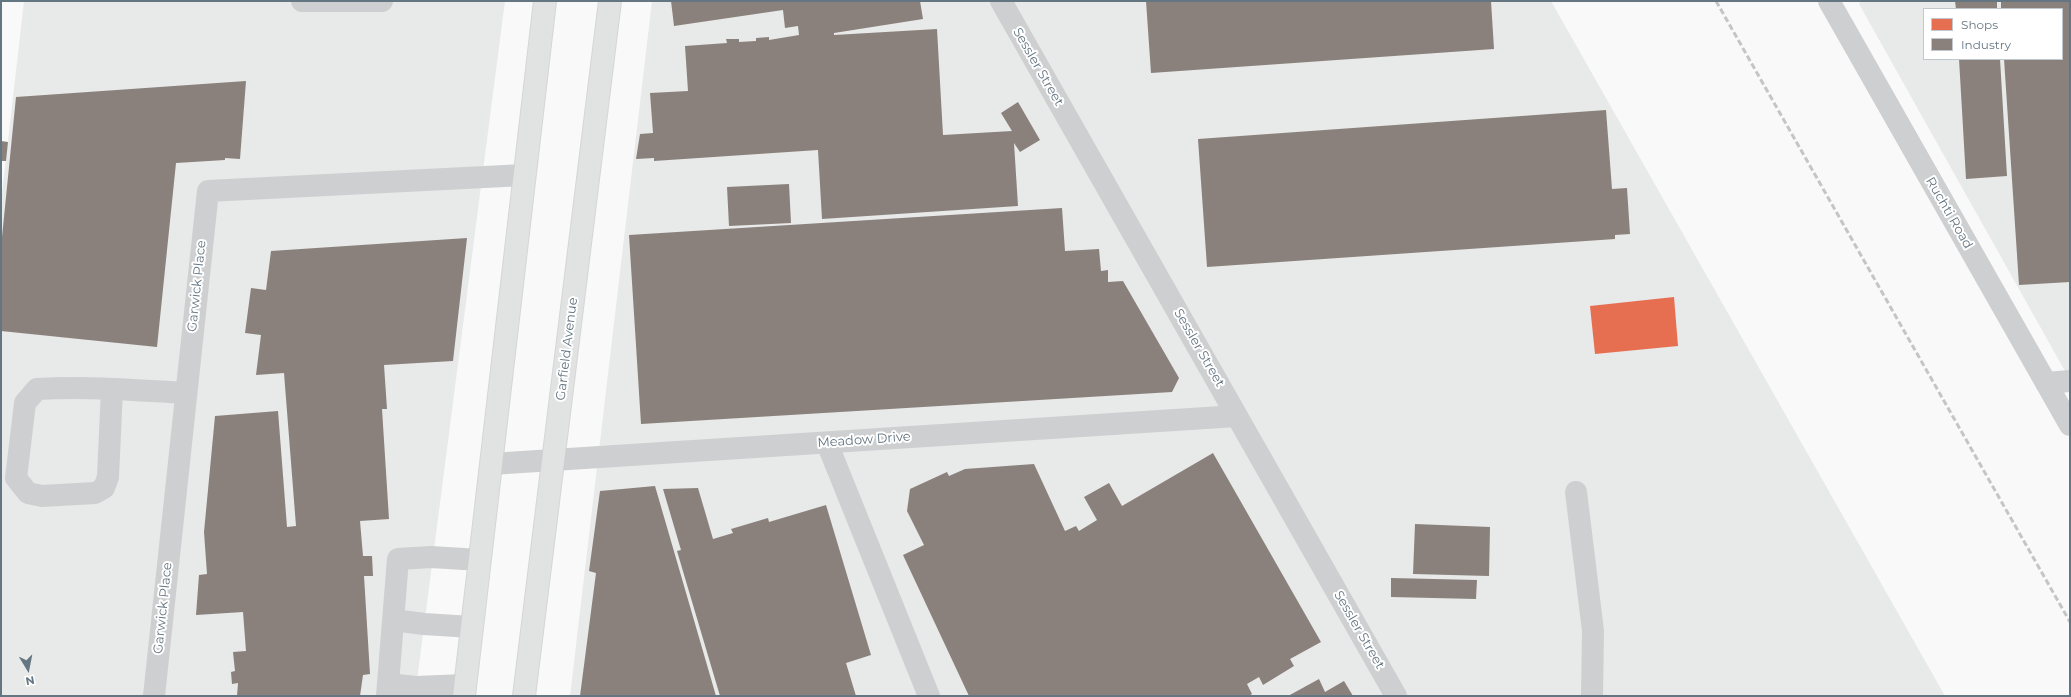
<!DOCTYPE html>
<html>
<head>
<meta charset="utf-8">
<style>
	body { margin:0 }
	#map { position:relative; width:2071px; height:697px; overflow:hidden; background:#f9f9f9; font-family:Montserrat,sans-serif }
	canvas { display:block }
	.frame { position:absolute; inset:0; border:2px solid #657683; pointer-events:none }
	.legend { position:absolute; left:1923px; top:8px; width:140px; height:52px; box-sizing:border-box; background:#fff; border:1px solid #c1c8cd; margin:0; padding:5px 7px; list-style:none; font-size:12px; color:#657683 }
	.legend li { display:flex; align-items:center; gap:8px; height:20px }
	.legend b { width:20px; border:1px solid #c1c8cd }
	.north { position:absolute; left:8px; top:649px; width:40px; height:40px; -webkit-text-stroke:3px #fff; paint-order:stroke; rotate:170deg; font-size:11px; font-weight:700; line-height:16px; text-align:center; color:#657683 }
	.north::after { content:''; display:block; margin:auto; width:14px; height:18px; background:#657683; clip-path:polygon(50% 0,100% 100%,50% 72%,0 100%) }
</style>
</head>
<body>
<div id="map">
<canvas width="2071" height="697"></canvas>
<div class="frame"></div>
<ul class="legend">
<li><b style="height:11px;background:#e76f51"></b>Shops</li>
<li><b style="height:11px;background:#8a817c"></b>Industry</li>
</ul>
<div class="north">N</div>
</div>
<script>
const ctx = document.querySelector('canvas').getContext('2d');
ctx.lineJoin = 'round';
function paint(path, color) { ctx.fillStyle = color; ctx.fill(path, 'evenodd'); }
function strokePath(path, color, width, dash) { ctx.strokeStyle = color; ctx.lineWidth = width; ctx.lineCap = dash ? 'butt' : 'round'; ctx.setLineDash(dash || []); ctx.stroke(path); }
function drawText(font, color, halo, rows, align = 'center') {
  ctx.font = font + ' Montserrat,sans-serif'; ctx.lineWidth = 4; ctx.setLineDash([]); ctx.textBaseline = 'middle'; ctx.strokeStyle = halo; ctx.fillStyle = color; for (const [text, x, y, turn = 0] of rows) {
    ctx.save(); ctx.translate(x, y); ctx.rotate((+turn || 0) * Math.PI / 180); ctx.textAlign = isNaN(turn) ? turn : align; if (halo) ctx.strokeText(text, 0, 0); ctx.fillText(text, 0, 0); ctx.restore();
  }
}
const built = new Path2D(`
	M 24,1 L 505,1 L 415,696 L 1,696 L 1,202 Z
	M 652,1 L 1551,1 L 1945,696 L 570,696 Z
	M 1861,1 L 2070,1 L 2070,380 L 1859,4 ZM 1924,9 L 2062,9 L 2062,59 L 1924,59 Z`);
const shops = new Path2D(`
	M 1674,297 L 1678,346 L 1595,354 L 1590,306 Z`);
const industry = new Path2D(`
	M 671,1 L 920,1 L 923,19 L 834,33 L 834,35 L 937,29 L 943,135 L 1012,131 L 1001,113 L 1018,102 L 1040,140 L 1020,152 L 1014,143 L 1018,206 L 822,219 L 818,150 L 654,161 L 654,158 L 636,159 L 640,134 L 653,133 L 650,93 L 688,91 L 685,46 L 727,43 L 726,39 L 739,39 L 739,42 L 756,41 L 756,38 L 769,37 L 769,40 L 799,35 L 798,26 L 785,28 L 783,10 L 674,26 Z
	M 1146,1 L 1491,1 L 1494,49 L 1151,73 Z
	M 1955,1 L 1997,1 L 1997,9 L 1956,9 Z
	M 2001,1 L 2070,1 L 2070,282 L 2019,285 L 2004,59 L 2062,59 L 2062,9 L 2001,9 Z
	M 1959,59 L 2000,59 L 2007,176 L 1966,179 Z
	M 246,81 L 240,159 L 225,158 L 225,160 L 176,163 L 157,347 L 1,331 L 1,247 L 16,97 Z
	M 1606,110 L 1612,189 L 1627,188 L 1630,234 L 1615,235 L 1615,239 L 1207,267 L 1198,139 Z
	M 1,141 L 8,142 L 6,161 L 1,161 Z
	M 789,184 L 791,223 L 729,226 L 727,187 Z
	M 1062,208 L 1065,251 L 1099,249 L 1101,271 L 1108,270 L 1108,282 L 1123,281 L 1179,378 L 1172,392 L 641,424 L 629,235 Z
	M 467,238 L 453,361 L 384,365 L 387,409 L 382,409 L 389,519 L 360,521 L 363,556 L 372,556 L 373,576 L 364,576 L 370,674 L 363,675 L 360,696 L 237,696 L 238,683 L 232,684 L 231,672 L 235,671 L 233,652 L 246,651 L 243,612 L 196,615 L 199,575 L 207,574 L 204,532 L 215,416 L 278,411 L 287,527 L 296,526 L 284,373 L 256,375 L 261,335 L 245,333 L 251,288 L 266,290 L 271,251 Z
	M 1213,453 L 1321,642 L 1290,659 L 1294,666 L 1263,685 L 1259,677 L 1247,684 L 1252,694 L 1249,696 L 969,696 L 903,555 L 924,545 L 907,511 L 910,489 L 947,472 L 949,476 L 965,469 L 1034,464 L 1065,531 L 1076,526 L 1079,531 L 1097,520 L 1084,497 L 1109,483 L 1122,506 Z
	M 655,486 L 716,696 L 580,696 L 596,573 L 589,571 L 600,491 Z
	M 698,488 L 713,539 L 733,533 L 731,529 L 768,518 L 769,522 L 826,505 L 871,655 L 846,663 L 856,696 L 720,696 L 677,551 L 681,550 L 663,489 Z
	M 1415,524 L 1490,527 L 1489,576 L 1413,574 Z
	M 1391,578 L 1477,580 L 1476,599 L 1391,597 Z
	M 1319,679 L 1325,692 L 1344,681 L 1353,696 L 1288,696 Z`);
const minor = new Path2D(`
	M 302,1 L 382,1
	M 1001,1 L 1396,696
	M 1829,1 L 2070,425
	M 2046,383 L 2070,381
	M 112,389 L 108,477 L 104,488 L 95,493 L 42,496 L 28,493 L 16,478 L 25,403 L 37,389 C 87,386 136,390 186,393
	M 827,443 L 929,696
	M 491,464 L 1237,416
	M 1576,492 L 1593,631 L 1592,696
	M 393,620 L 424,624 L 472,627
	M 388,684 L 416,687 L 465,685
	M 154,696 L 208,191 L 524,175
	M 387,696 L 398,559 L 431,557 L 480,560`);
const major = new Path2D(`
	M 464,696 L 545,1
	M 524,696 L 610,1`);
const rail = new Path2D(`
	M 1716,1 L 2070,622`);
const streetNames = [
	["Sessler Street",1038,67,60],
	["Ruchti Road",1949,213,60],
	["Garwick Place",197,286,-84],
	["Sessler Street",1199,348,60],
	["Garfield Avenue",567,349,-83],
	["Meadow Drive",864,440,-4],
	["Garwick Place",163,608,-84],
	["Sessler Street",1359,630,60]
];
paint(built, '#e8e9e9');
paint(shops, '#e76f51');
paint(industry, '#8a817c');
strokePath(major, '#d5d6d7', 24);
strokePath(minor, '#cecfd0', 22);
strokePath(major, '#e1e2e2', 22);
strokePath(rail, '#c3c5c6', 3, [6, 3]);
drawText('13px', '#657683', '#fff', streetNames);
</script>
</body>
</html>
